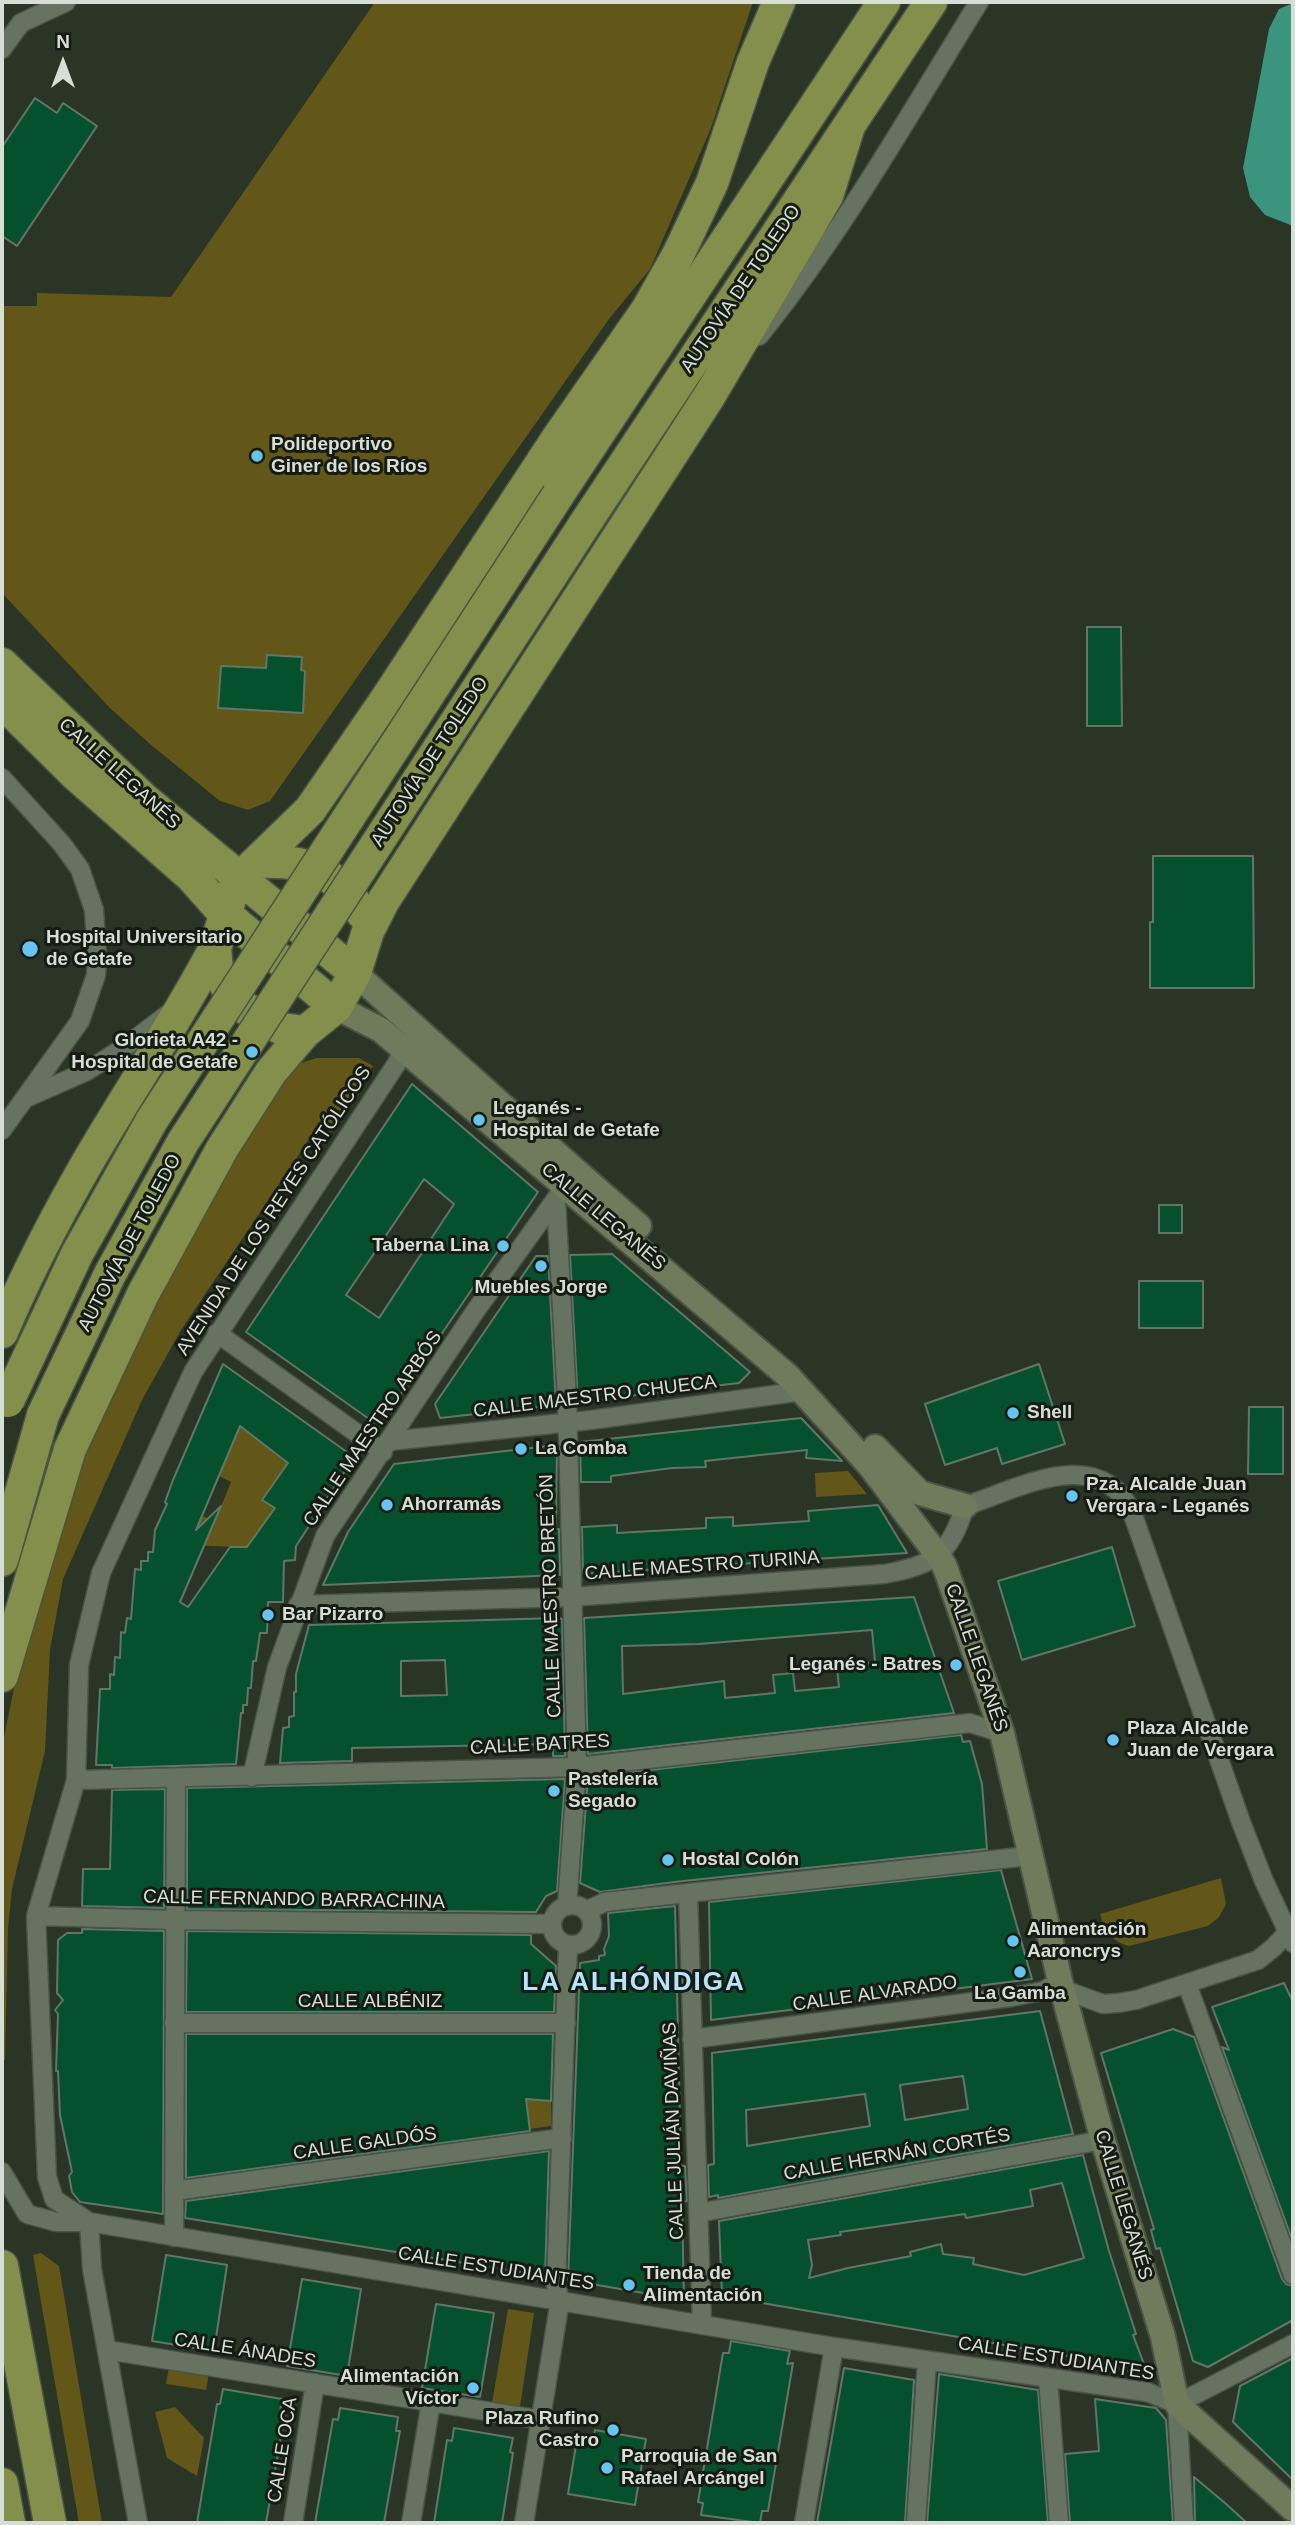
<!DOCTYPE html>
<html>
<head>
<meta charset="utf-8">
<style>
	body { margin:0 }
	#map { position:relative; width:1295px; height:2525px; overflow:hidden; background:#2a3526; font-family:Helvetica,sans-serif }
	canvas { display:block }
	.frame { position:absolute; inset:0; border:4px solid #d7ded4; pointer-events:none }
	.north { position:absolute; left:28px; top:28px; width:70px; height:70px; -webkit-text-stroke:5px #161b14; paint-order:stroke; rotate:0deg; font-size:19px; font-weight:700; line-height:28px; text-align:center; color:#d7ded4 }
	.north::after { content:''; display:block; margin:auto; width:24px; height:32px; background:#d7ded4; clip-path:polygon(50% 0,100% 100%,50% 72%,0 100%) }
</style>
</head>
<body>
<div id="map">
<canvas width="1295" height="2525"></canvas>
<div class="frame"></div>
<div class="north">N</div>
</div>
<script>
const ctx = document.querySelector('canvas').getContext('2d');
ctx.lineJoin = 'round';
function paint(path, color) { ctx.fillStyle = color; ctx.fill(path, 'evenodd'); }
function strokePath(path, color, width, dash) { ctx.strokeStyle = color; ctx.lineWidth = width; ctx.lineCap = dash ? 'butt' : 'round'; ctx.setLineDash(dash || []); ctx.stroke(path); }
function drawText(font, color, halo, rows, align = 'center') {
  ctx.font = font + ' Helvetica,sans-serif'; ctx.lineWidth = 6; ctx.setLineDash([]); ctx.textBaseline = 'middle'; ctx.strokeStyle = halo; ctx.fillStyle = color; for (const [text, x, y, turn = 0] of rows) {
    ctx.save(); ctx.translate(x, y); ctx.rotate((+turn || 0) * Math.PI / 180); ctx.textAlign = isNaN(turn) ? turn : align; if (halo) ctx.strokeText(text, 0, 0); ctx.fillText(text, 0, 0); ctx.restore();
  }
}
const green = new Path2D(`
	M 375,2 L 753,2 L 711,128 L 650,269 L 609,319 L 270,801 L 248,810 L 220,801 L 150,744 L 110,708 L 2,593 L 2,306 L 37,306 L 37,293 L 171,297 Z
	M 317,1058 L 359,1058 L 373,1066 L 328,1137 L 322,1120 L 181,1330 L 142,1400 L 63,1579 L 50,1650 L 45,1751 L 12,1889 L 8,1928 L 5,2060 L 2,2059 L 2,1747 L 23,1644 L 69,1491 L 101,1410 L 182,1245 L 287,1067 Z
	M 239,1426 L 287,1463 L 304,1464 L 263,1501 L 275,1508 L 257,1533 L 269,1548 L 182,1545 L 202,1516 L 215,1521 L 231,1482 L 219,1476 Z
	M 848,1471 L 867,1494 L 816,1497 L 815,1473 Z
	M 1221,1878 L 1226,1904 L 1219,1917 L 1208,1926 L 1129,1946 C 1111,1941 1105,1931 1100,1914 Z
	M 526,2099 L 551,2101 L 551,2126 L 529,2129 Z
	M 41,2253 L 59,2266 L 102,2523 L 79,2523 L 33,2255 Z
	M 508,2309 L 534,2313 L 520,2407 L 492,2403 Z
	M 169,2367 L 209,2373 L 206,2390 L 166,2384 Z
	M 175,2407 L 204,2438 L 197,2476 L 167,2458 L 155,2412 Z`);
const water = new Path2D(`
	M 1293,3 L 1293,226 L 1265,215 L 1250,197 L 1243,168 L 1269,29 L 1279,9 Z`);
const building = new Path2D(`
	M 35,98 L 57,113 L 63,103 L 97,126 L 17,246 L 2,236 L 2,147 Z
	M 1087,627 L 1121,627 L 1122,726 L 1087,726 Z
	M 267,655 L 302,657 L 301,670 L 305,671 L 303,713 L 218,708 L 221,666 L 266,668 Z
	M 1153,856 L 1253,856 L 1254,988 L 1150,988 L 1150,922 L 1153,922 Z
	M 412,1084 L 538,1192 L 379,1426 L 246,1332 ZM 424,1179 L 454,1204 L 379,1318 L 346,1295 Z
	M 1159,1205 L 1182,1205 L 1182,1233 L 1159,1233 Z
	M 612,1254 L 649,1286 L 750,1372 L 739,1383 L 578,1402 L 570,1255 Z
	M 536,1256 L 548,1256 L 556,1405 L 440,1418 L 435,1404 Z
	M 1139,1281 L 1203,1281 L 1203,1328 L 1139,1328 Z
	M 223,1364 L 354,1457 L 296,1546 L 295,1560 L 284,1561 L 283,1602 L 268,1602 L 267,1633 L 260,1633 L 256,1661 L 253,1661 L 251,1688 L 248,1688 L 247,1705 L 243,1705 L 243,1713 L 241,1713 L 236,1764 L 112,1768 L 112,1765 L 96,1765 L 100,1689 L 110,1689 L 110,1674 L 114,1675 L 115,1657 L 120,1658 L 121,1632 L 125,1633 L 127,1618 L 131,1619 L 135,1569 L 141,1570 L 141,1561 L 148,1561 L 148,1552 L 153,1552 L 155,1530 L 167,1504 L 165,1502 L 173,1480 ZM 240,1426 L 288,1463 L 262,1500 L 275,1508 L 247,1547 L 230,1547 L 188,1607 L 180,1602 L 221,1506 L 196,1530 Z
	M 1039,1364 L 1065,1444 L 1002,1464 L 997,1448 L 945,1465 L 925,1404 Z
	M 1249,1407 L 1283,1407 L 1283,1474 L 1248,1474 Z
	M 801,1418 L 842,1461 L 806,1458 L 807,1450 L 705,1461 L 706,1467 L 672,1468 L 611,1476 L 611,1482 L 581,1482 L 580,1442 Z
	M 557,1445 L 556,1529 L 559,1529 L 560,1575 L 323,1585 L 348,1532 L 394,1464 Z
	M 878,1505 L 907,1553 L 583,1574 L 582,1527 L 617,1525 L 617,1533 L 706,1528 L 706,1518 L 733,1517 L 733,1526 L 809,1521 L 808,1511 Z
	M 1112,1547 L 1135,1626 L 1022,1660 L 998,1581 Z
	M 914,1597 L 954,1713 L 588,1754 L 584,1618 ZM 872,1630 L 875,1662 L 837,1667 L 839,1687 L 795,1691 L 793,1673 L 773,1675 L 775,1693 L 725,1698 L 724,1681 L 623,1694 L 622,1646 L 699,1644 Z
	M 558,1618 L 562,1619 L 565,1756 L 553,1756 L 553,1744 L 352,1748 L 352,1761 L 280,1763 L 283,1728 L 289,1727 L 289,1717 L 294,1716 L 294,1692 L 296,1692 L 296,1674 L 309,1625 ZM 445,1660 L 447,1695 L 401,1696 L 401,1661 Z
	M 961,1735 L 963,1742 L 970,1741 L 982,1784 L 987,1849 L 674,1882 L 600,1892 L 580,1883 L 588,1777 Z
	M 565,1779 L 557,1891 L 546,1896 L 536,1912 L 187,1909 L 187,1788 Z
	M 165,1789 L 164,1908 L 82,1906 L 83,1869 L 110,1869 L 112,1790 Z
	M 1001,1870 L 1032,1979 L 711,2020 L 709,1902 Z
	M 675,1906 L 681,2166 L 685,2166 L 687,2201 L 682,2202 L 684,2300 L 568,2280 L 580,1963 L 599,1960 L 599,1956 L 605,1955 L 604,1949 L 609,1936 L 608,1913 Z
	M 82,1929 L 164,1931 L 163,2214 L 80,2202 L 72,2192 L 69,2176 L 72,2172 L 60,2115 L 58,2071 L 56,2071 L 58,2014 L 55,2010 L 63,2000 L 57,1993 L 58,1940 L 67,1933 L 82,1933 Z
	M 187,1931 L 531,1935 L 531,1944 L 556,1966 L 554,2012 L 186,2012 Z
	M 1284,1983 L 1293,2002 L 1293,2242 L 1222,2047 L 1229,2050 L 1212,2007 Z
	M 1040,2011 L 1073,2134 L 718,2198 L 718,2195 L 709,2197 L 708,2165 L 714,2164 L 712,2053 ZM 963,2076 L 968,2109 L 905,2120 L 900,2085 ZM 865,2094 L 870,2126 L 747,2146 L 746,2110 Z
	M 1173,2029 L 1194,2037 L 1282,2279 L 1286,2284 L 1293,2286 L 1293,2320 L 1208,2367 L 1193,2361 L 1160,2248 L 1156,2249 L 1151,2230 L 1154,2229 L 1101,2053 Z
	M 186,2034 L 553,2034 L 551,2101 L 526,2099 L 530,2131 L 186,2178 Z
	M 549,2151 L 545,2276 L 185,2218 L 186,2201 Z
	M 1083,2155 L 1109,2251 L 1136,2334 L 1133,2335 L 1144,2364 L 1136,2373 L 1110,2367 L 1108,2363 L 722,2296 L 719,2221 ZM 1062,2183 L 1084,2258 L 1024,2275 L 973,2264 L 974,2258 L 943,2254 L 941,2244 L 910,2252 L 911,2256 L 848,2268 L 809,2278 L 812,2265 L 808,2240 L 841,2235 L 840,2232 L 965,2214 L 966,2218 L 1033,2206 L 1030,2190 Z
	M 166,2255 L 227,2265 L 214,2351 L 152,2341 Z
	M 302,2279 L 361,2289 L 347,2376 L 287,2366 Z
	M 436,2304 L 494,2313 L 480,2397 L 422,2388 Z
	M 731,2341 L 790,2351 L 787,2364 L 793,2363 L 768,2511 L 762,2511 L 760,2523 L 701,2515 L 703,2503 L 698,2502 L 723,2353 L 729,2353 Z
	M 1293,2358 L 1293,2480 L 1233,2422 L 1240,2386 Z
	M 844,2368 L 914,2380 L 905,2523 L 817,2523 Z
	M 939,2374 L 1038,2390 L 1048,2523 L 927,2523 Z
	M 223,2389 L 282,2399 L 280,2413 L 285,2413 L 266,2523 L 197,2523 L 217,2404 L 220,2404 Z
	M 1095,2399 L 1156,2408 L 1166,2420 L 1173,2523 L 1070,2523 L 1065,2454 L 1099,2451 Z
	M 340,2408 L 398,2417 L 396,2431 L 400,2431 L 384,2523 L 315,2523 L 333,2419 L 338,2420 Z
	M 454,2428 L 513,2438 L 510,2452 L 513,2453 L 502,2523 L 434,2523 L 447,2440 L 452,2441 Z
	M 595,2430 L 646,2439 L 635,2505 L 568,2494 L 577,2439 L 593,2441 Z
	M 1194,2477 L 1225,2503 L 1247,2523 L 1195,2523 Z`);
const street = new Path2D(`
	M 2,49 L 21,23 L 66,2
	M 759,336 C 843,232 909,115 979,2
	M 2,778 L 62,844 L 80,869 L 94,910 L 97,957 L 96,975 L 80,1021 L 2,1130
	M 26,1098 L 87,1071 L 126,1046 L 172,1011
	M 556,1200 L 567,1399 L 577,1767 L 567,1906
	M 217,1333 L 383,1452
	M 390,1441 L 591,1420 L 803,1391
	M 298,1605 L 571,1597 L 884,1574 C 933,1565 950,1555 965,1506 C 1018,1489 1101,1441 1133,1515 L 1241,1822 L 1264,1881 L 1293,1943
	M 252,1777 L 277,1667 L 325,1536 L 474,1313 L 558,1196
	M 76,1780 L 577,1767 L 970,1723 L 1002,1733
	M 688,1893 L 702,2325
	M552 1925a20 20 0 1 1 40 0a20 20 0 1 1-40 0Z
	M 586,1911 L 605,1902 L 1029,1856
	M 36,1916 L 176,1920 L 552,1924
	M 1187,1984 L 1293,2275
	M 1062,1989 L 1103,2004 L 1118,2003 L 1136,2000 L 1258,1960 L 1274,1947 L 1288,1932
	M 174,2023 L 566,2023
	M 692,2039 L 1011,1997 L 1043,1991 L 1060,1981
	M 2,2172 L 27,2214 L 56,2222 L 89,2222 L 834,2347 L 1147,2392 L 1177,2404
	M 174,2191 L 562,2138
	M 698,2213 L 1103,2140
	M 89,2222 L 54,2199 L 47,2177 L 36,1916 L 76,1780 L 79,1665 L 101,1573 L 193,1372 L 397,1063 L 404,1048
	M 89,2222 L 92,2269 L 138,2523
	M 174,2237 L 176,1778
	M 107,2350 L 542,2420
	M 1048,2378 L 1059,2523
	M 1177,2404 L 1293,2344
	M 1177,2404 L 1184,2523
	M 293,2523 L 315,2383
	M 411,2523 L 431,2402
	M 524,2523 L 560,2300 L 556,2286 L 568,1945
	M 804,2523 L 834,2347
	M 916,2523 L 927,2361`);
const secondary = new Path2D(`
	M 355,973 C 449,1058 543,1143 639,1226
	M 336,1007 L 381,1030 L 788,1376 L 870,1466 L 939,1557 L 945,1567 L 960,1610 L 1002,1733 L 1060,1981 L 1103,2140 L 1163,2337 L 1177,2404 L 1293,2509
	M 875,1447 L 920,1493 L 965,1506`);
const highway = new Path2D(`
	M 558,495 L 884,2
	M 588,519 L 931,2
	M 2,664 L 144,799 L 355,973
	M 2,702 L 76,775 L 192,877 L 224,913 L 336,1007
	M 257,862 C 307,860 333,868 362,913
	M 305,1032 L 282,1029 L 268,1022 L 245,1008 L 229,991 L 217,969 L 215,948 L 231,896 L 240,878 L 310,810 L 385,701 L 557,439 L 647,310 L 679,253 L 712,183 L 753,62 L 779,2
	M 2,1332 C 26,1275 55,1219 86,1165 C 128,1092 176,1023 215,948
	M 2,1560 L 43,1415
	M 2,1676 L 70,1449 L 143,1294 L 222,1149 L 271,1072 L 305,1032 L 336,1007 L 355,973 L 368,931 L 384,900 L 710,395 L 827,196 L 849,126
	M 2,2266 L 50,2523
	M 2,2484 L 9,2523`);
const highwayBridge = new Path2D(`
	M 8,1401 L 77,1254 L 152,1120 L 558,495
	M 43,1415 L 110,1274 L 183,1142 L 588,519`);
const markers = [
	[257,456,7,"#66c4ef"],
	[30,949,9,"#66c4ef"],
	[252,1052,7,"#66c4ef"],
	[479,1120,7,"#66c4ef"],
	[503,1246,7,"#66c4ef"],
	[541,1266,7,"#66c4ef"],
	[1013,1413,7,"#66c4ef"],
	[521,1449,7,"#66c4ef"],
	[1072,1496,7,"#66c4ef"],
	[387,1505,7,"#66c4ef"],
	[268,1615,7,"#66c4ef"],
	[956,1665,7,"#66c4ef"],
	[1113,1740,7,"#66c4ef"],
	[554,1791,7,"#66c4ef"],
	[668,1860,7,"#66c4ef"],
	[1013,1941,7,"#66c4ef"],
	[1020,1972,7,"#66c4ef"],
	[629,2285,7,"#66c4ef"],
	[473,2388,7,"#66c4ef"],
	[613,2430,7,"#66c4ef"],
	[607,2468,7,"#66c4ef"]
];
const streetNames = [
	["AUTOVÍA DE TOLEDO",741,289,-56],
	["AUTOVÍA DE TOLEDO",430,762,-57],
	["CALLE LEGANÉS",119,774,42],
	["AVENIDA DE LOS REYES CATÓLICOS",274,1211,-57],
	["CALLE LEGANÉS",603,1217,40],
	["AUTOVÍA DE TOLEDO",130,1243,-62],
	["CALLE MAESTRO CHUECA",595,1397,-7],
	["CALLE MAESTRO ARBÓS",373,1429,-56],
	["CALLE MAESTRO TURINA",702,1566,-4],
	["CALLE MAESTRO BRETÓN",551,1596,-92],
	["CALLE LEGANÉS",976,1658,71],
	["CALLE BATRES",540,1745,-3],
	["CALLE FERNANDO BARRACHINA",294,1900,1],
	["CALLE ALVARADO",875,1994,-8],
	["CALLE ALBÉNIZ",370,2002],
	["CALLE JULIÁN DAVIÑAS",674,2131,-92],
	["CALLE GALDÓS",365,2144,-8],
	["CALLE HERNÁN CORTÉS",897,2155,-10],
	["CALLE LEGANÉS",1123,2205,73],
	["CALLE ESTUDIANTES",496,2269,9],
	["CALLE ÁNADES",245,2351,9],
	["CALLE ESTUDIANTES",1056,2359,9],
	["CALLE OCA",283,2450,-81]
];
const poiNames = [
	["Polideportivo",271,445],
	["Giner de los Ríos",271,467],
	["Hospital Universitario",46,938],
	["de Getafe",46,960],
	["Glorieta A42 -",238,1041,"right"],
	["Hospital de Getafe",238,1063,"right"],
	["Leganés -",493,1109],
	["Hospital de Getafe",493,1131],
	["Taberna Lina",489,1246,"right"],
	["Muebles Jorge",541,1288,"center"],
	["Shell",1027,1413],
	["La Comba",535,1449],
	["Pza. Alcalde Juan",1086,1485],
	["Vergara - Leganés",1086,1507],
	["Ahorramás",401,1505],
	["Bar Pizarro",282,1615],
	["Leganés - Batres",942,1665,"right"],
	["Plaza Alcalde",1127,1729],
	["Juan de Vergara",1127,1751],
	["Pastelería",568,1780],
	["Segado",568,1802],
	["Hostal Colón",682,1860],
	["Alimentación",1027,1930],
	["Aaroncrys",1027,1952],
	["La Gamba",1020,1994,"center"],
	["Tienda de",643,2274],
	["Alimentación",643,2296],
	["Alimentación",459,2377,"right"],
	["Víctor",459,2399,"right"],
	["Plaza Rufino",599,2419,"right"],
	["Castro",599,2441,"right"],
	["Parroquia de San",621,2457],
	["Rafael Arcángel",621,2479]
];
const districtNames = [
	["LA ALHÓNDIGA",634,1983]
];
paint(green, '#625719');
paint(water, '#3b947d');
paint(building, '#05512d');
strokePath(building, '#627668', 2);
strokePath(street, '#4a5345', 21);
strokePath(secondary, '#4a5345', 28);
strokePath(highway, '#4a5345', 35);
strokePath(street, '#677361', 18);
strokePath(secondary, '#6f7b5a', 24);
strokePath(highway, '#838f4b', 32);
strokePath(highwayBridge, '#4a5345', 35, []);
strokePath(highwayBridge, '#838f4b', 32);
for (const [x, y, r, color] of markers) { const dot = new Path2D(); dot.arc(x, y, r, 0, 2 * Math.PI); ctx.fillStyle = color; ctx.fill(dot); strokePath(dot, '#161b14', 2.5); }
drawText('19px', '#d7ded4', '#161b14', streetNames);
drawText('bold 19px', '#d7ded4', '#161b14', poiNames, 'left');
ctx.letterSpacing = '2px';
drawText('bold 26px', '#b4e5fd', '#161b14', districtNames);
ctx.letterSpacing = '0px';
</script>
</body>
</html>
